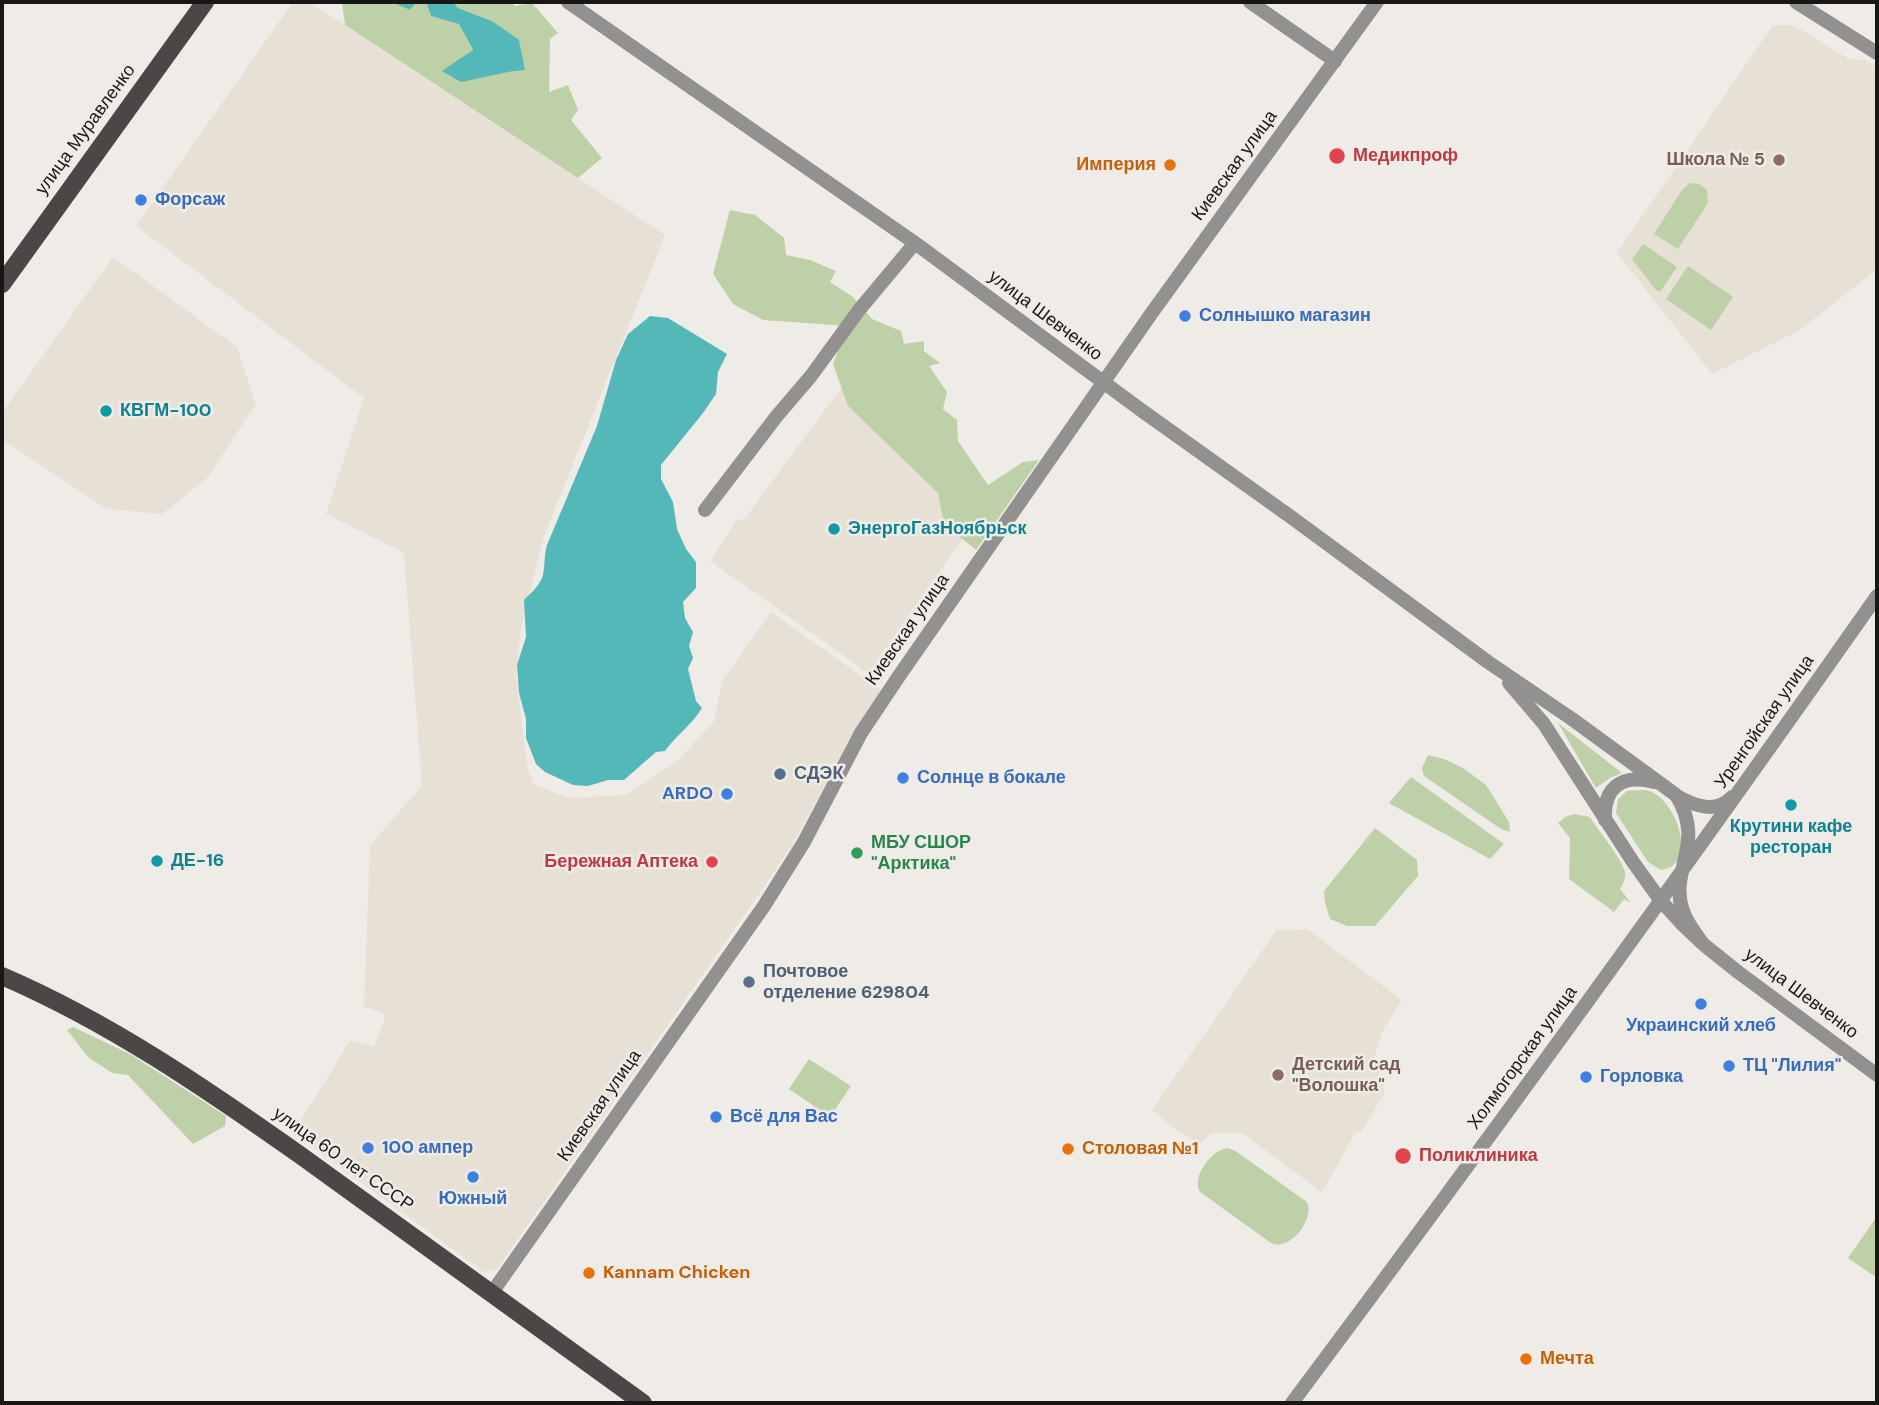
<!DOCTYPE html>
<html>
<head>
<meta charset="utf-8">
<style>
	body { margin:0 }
	#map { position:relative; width:1879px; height:1405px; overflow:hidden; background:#efece8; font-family:"DM Sans",sans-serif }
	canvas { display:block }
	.frame { position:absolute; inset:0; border:4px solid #181715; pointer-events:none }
</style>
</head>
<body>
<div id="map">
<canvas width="1879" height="1405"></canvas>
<div class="frame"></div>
</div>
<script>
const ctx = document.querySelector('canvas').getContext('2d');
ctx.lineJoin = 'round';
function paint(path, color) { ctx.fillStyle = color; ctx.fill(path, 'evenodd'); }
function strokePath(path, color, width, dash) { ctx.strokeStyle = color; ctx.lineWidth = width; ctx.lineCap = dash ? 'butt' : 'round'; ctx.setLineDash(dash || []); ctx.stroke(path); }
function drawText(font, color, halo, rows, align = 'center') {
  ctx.font = font + ' "DM Sans",sans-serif'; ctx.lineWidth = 5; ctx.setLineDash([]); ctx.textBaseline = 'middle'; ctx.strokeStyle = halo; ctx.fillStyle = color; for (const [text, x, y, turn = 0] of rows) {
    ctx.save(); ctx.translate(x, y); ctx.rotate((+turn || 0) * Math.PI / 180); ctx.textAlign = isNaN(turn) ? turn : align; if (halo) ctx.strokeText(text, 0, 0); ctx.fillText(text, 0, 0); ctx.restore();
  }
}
const built = new Path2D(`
	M 293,2 L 309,2 L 665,235 L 544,536 L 521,628 L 516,677 L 528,769 L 533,784 L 568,798 L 626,795 L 678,760 L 714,721 L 722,681 L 771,612 L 881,690 L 848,744 L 793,843 L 764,887 L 497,1269 L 484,1272 L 293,1133 L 350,1041 L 374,1047 L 386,1015 L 364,1006 L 370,845 L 422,786 L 404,553 L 326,514 L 364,398 L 136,226 Z
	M 1773,25 L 1793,25 L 1849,59 L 1867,60 L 1877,67 L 1877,269 L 1800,330 L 1712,374 L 1617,253 Z
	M 113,257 L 237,347 L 256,404 L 207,478 L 162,514 L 107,509 L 2,439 L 2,413 Z
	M 842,387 L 992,497 L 868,673 L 710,561 L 738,518 L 743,521 Z
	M 1307,929 L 1402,1000 L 1384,1028 L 1374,1057 L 1385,1093 L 1361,1132 L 1356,1132 L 1322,1192 L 1242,1133 L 1211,1133 L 1201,1144 L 1176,1130 L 1152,1110 L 1276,931 Z`);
const green = new Path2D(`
	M 342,2 L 426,2 L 431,16 L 459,23 L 473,51 L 508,72 L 525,70 L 492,21 L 458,8 L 453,2 L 511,2 L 515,6 L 532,3 L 558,33 L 550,39 L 549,92 L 568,85 L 578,110 L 571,120 L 602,158 L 578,178 L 345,25 Z
	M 1690,183 L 1699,184 L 1707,190 L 1708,203 L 1678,249 L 1654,234 L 1682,190 Z
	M 730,210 L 755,215 L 784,238 L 786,255 L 810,260 L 836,271 L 830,282 L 853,297 L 872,319 L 901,331 L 904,344 L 924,341 L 924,351 L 940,363 L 929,366 L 947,392 L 943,409 L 957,420 L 958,441 L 988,485 L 1023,462 L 1039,460 L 976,550 L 944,524 L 938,493 L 848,406 L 833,364 L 847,326 L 763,320 L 733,304 L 713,274 Z
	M 1643,244 L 1677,267 L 1660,292 L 1655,289 L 1632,259 Z
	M 1688,266 L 1733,297 L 1711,330 L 1666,299 Z
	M 1558,723 L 1622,773 L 1610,778 L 1596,788 Z
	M 1428,755 L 1444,759 L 1463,768 L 1486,785 L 1509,822 L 1510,832 L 1501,829 L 1424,776 L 1422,768 Z
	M 1411,777 L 1504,844 L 1490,859 L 1389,803 Z
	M 1627,791 C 1633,791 1643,789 1649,791 C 1672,797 1695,851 1672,866 C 1669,869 1664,869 1661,870 L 1648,862 L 1616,813 L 1618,799 Z
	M 1574,814 L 1590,817 C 1598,830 1622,859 1625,872 C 1626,879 1623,883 1620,889 L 1631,903 L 1624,899 L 1614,912 L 1569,879 L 1570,838 L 1558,823 L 1565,817 Z
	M 1375,828 L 1417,860 L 1418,876 L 1375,926 L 1347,926 L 1330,919 L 1325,902 L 1324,891 Z
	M 73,1027 L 130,1054 L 226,1116 L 225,1126 L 193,1144 L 128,1075 L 112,1073 L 88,1057 L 67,1030 Z
	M 809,1059 L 851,1086 L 830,1117 L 789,1089 Z
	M 1228,1148 L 1237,1152 L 1307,1202 C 1315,1219 1290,1252 1271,1243 L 1200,1192 C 1191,1177 1212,1149 1228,1148 Z
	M 1875,1219 L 1877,1221 L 1877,1278 L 1848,1258 Z`);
const water = new Path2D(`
	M 426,2 L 453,2 L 458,8 L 492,21 L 519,40 L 525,70 L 508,72 L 461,82 L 442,71 L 473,50 L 459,24 L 431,16 Z
	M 650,316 L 668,318 L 727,354 L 718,372 L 716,394 L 703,413 L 661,465 L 661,479 L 673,502 L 677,529 L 686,549 L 696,562 L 696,588 L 683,602 L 685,618 L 693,632 L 689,646 L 693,658 L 688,669 L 696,701 L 702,708 C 691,726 677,734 665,751 L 656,752 L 624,780 L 608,780 L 588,786 L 573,785 L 545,772 L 536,764 L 526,738 L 526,719 L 519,693 L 517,665 L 526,637 L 524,600 C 531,593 540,585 543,575 C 545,566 544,555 547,545 L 597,426 L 616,360 L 628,334 Z`);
const stream = new Path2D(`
	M 397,2 L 409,7 L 414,2`);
const minor = new Path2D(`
	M 568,2 L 915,243 L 1141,410 L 1291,517 L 1488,662 L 1572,719 L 1676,795 C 1707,844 1668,871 1683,911 C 1687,923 1696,934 1703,944
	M 1250,2 L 1335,61
	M 1796,2 L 1877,53
	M 705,510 L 776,417 L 811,376 L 859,310 L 915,243
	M 1509,683 L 1544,724 L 1633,862 L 1661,901 L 1683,925 L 1703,944 L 1738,972 L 1877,1075
	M 1677,796 C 1695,806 1716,814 1732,797
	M 1605,820 C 1603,786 1623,774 1654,782
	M 491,1294 L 764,906 L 804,842 L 861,733 L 899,676 L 1151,314 L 1377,2
	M 1292,1403 C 1491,1137 1686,868 1877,596`);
const major = new Path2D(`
	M 2,284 L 205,2
	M 2,976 C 109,1022 205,1088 300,1155 C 415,1237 528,1321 643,1403`);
const markers = [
	[1337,156,9,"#e0444e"],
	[1779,160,7,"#8d6e63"],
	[1170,165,7,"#e8710a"],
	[141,200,7,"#3f7fe0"],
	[1185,316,7,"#3f7fe0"],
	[106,411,7,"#0f9aa8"],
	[834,529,7,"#0f9aa8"],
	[780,774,7,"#5c6f8a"],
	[903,778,7,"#3f7fe0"],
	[727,794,7,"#3f7fe0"],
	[1791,805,7,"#0f9aa8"],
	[857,853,7,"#2e9e5b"],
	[157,861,7,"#0f9aa8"],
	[712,862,7,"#e0444e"],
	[749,982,7,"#5c6f8a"],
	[1701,1004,7,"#3f7fe0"],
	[1729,1066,7,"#3f7fe0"],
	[1278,1075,7,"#8d6e63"],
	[1586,1077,7,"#3f7fe0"],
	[716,1117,7,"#3f7fe0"],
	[368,1148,7,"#3f7fe0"],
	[1068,1149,7,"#e8710a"],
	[1403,1156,9,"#e0444e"],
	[473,1177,7,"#3f7fe0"],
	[589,1273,7,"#e8710a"],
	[1526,1359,7,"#e8710a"]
];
const streetNames = [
	["улица Муравленко",86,130,-54],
	["Киевская улица",1235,166,-54],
	["улица Шевченко",1045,316,37],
	["Киевская улица",908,630,-55],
	["Уренгойская улица",1765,722,-55],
	["улица Шевченко",1801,994,37],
	["Холмогорская улица",1523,1058,-54],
	["Киевская улица",600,1106,-55],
	["улица 60 лет СССР",343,1160,35]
];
const healthNames = [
	["Медикпроф",1353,156],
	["Бережная Аптека",698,862,"right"],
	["Поликлиника",1419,1156]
];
const educationNames = [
	["Школа № 5",1765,160],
	["Детский сад",1292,1065,"left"],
	["\"Волошка\"",1292,1086,"left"]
];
const foodNames = [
	["Империя",1156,165,"right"],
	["Столовая №1",1082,1149],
	["Kannam Chicken",603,1273],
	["Мечта",1540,1359]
];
const shopNames = [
	["Форсаж",155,200],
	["Солнышко магазин",1199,316],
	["Солнце в бокале",917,778],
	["ARDO",713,794,"right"],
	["Украинский хлеб",1701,1026,"center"],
	["ТЦ \"Лилия\"",1743,1066],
	["Горловка",1600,1077],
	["Всё для Вас",730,1117],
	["100 ампер",382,1148],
	["Южный",473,1199,"center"]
];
const cultureNames = [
	["КВГМ-100",120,411],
	["ЭнергоГазНоябрьск",848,529],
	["Крутини кафе",1791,827,"center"],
	["ресторан",1791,848,"center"],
	["ДЕ-16",171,861]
];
const serviceNames = [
	["СДЭК",794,774],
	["Почтовое",763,972],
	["отделение 629804",763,993]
];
const leisureNames = [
	["МБУ СШОР",871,843],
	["\"Арктика\"",871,864]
];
paint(built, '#e6e0d5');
paint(green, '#bed0a7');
paint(water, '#54b7b8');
strokePath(stream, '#54b7b8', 4.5);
strokePath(minor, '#939090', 14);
strokePath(major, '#4b4746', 18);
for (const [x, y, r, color] of markers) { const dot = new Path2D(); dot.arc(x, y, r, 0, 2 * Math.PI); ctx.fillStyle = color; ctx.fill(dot); strokePath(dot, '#efece8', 2.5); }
drawText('18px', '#181715', '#efece8', streetNames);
drawText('bold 18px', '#be3a42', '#efece8', healthNames, 'left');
drawText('bold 18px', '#785e54', '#efece8', educationNames, 'right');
drawText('bold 18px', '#c56008', '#efece8', foodNames, 'left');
drawText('bold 18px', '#366cbe', '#efece8', shopNames, 'left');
drawText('bold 18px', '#0d838f', '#efece8', cultureNames, 'left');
drawText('bold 18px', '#4e5e75', '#efece8', serviceNames, 'left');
drawText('bold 18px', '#27864d', '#efece8', leisureNames, 'left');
</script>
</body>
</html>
